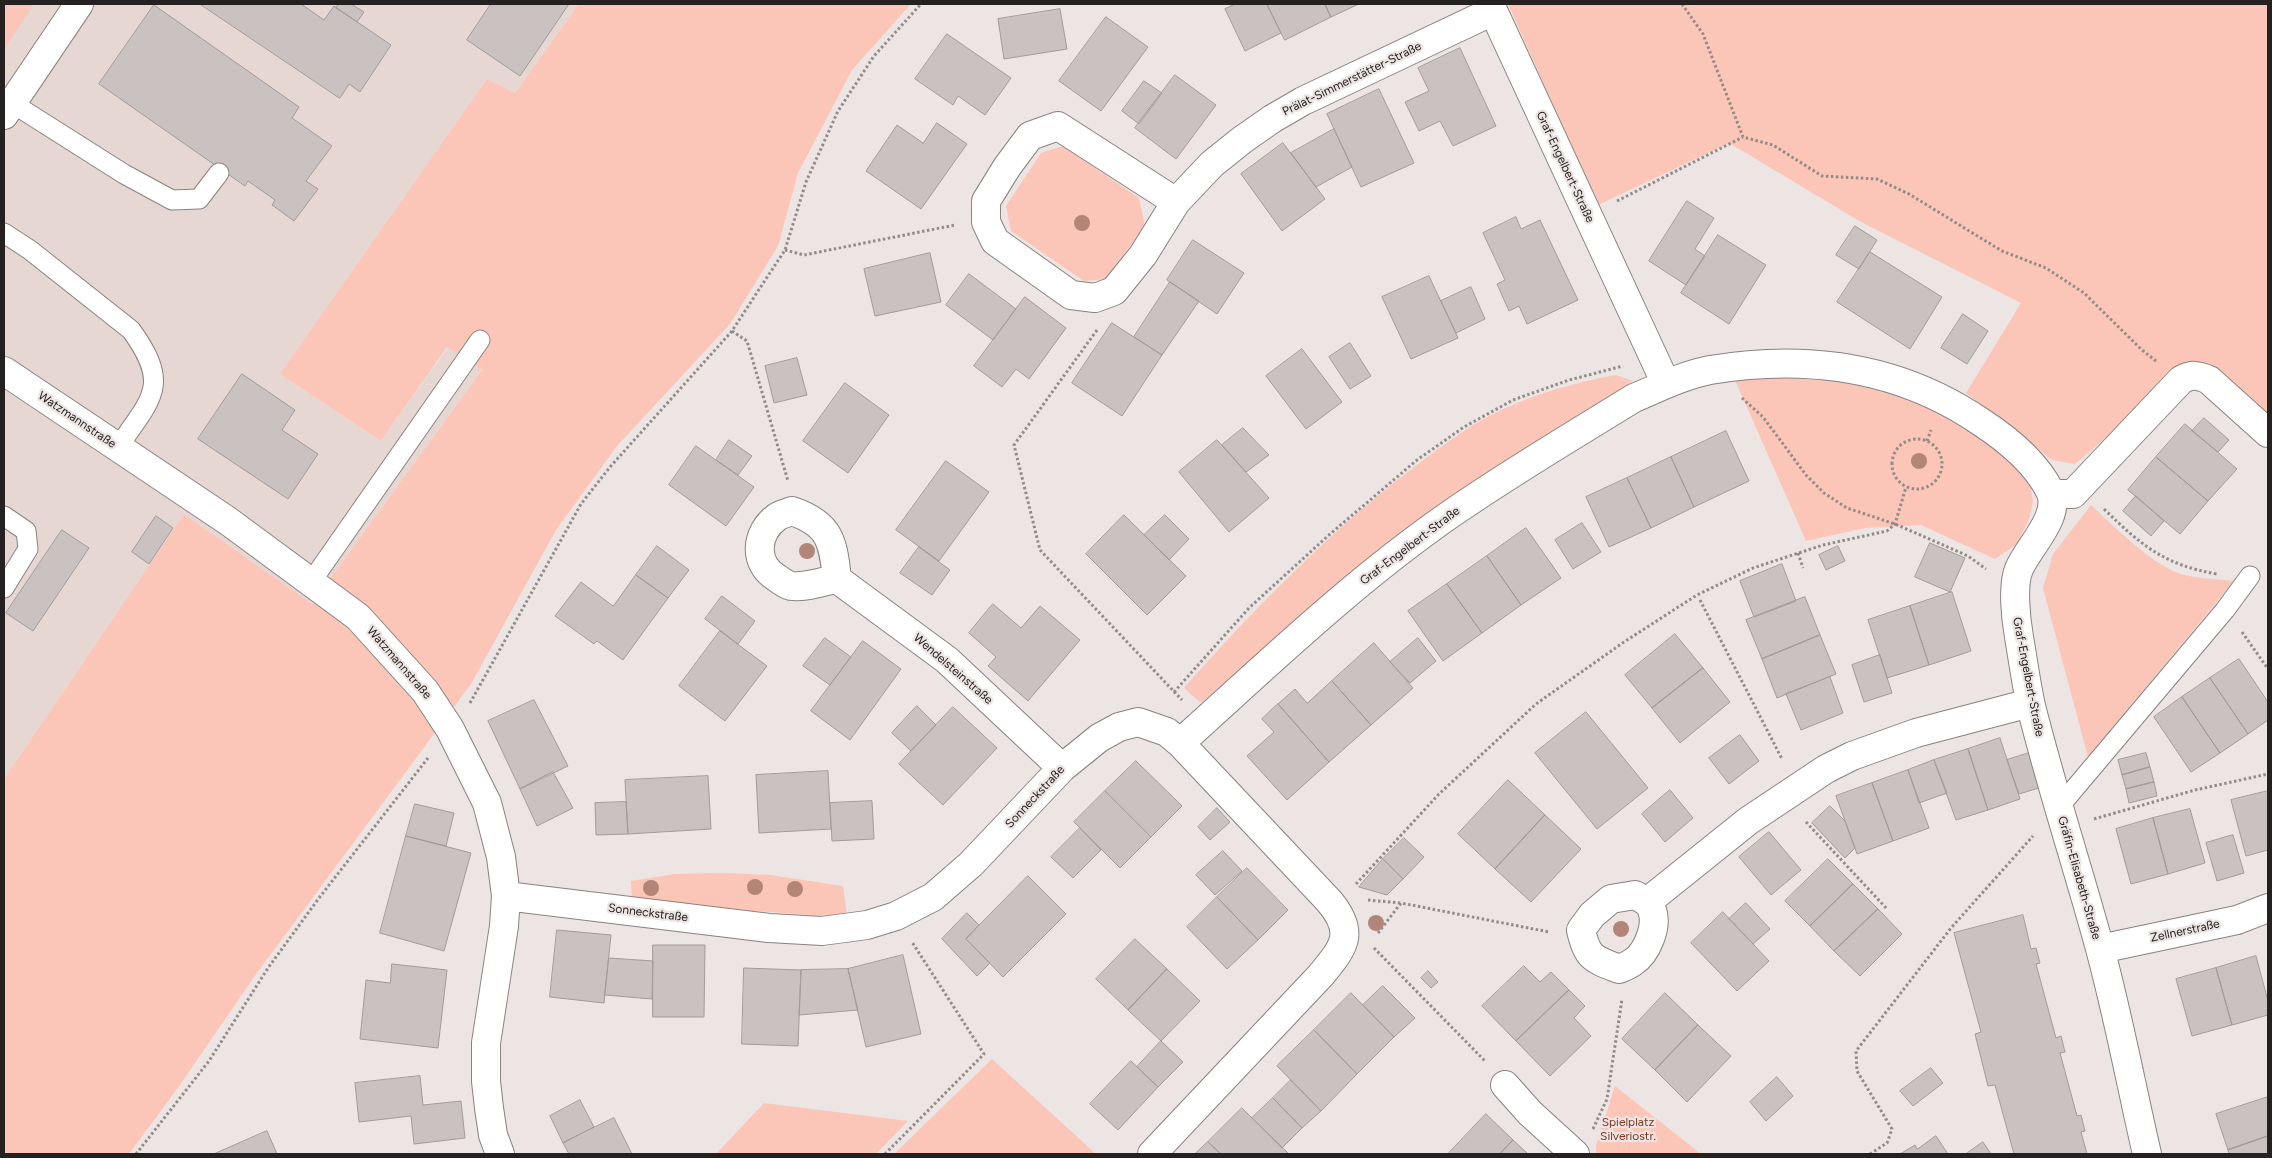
<!DOCTYPE html>
<html>
<head>
<meta charset="utf-8">
<style>
	body { margin:0 }
	#map { position:relative; width:2272px; height:1158px; overflow:hidden; background:#ece5e3; font-family:Figtree,sans-serif }
	canvas { display:block }
	.frame { position:absolute; inset:0; border:5px solid #242120; pointer-events:none }
</style>
</head>
<body>
<div id="map">
<canvas width="2272" height="1158"></canvas>
<div class="frame"></div>
</div>
<script>
const ctx = document.querySelector('canvas').getContext('2d');
ctx.lineJoin = 'round';
function paint(path, color) { ctx.fillStyle = color; ctx.fill(path, 'evenodd'); }
function strokePath(path, color, width, dash) { ctx.strokeStyle = color; ctx.lineWidth = width; ctx.lineCap = dash ? 'butt' : 'round'; ctx.setLineDash(dash || []); ctx.stroke(path); }
function drawText(font, color, halo, rows, align = 'center') {
  ctx.font = font + ' Figtree,sans-serif'; ctx.lineWidth = 4.5; ctx.setLineDash([]); ctx.textBaseline = 'middle'; ctx.strokeStyle = halo; ctx.fillStyle = color; for (const [text, x, y, turn = 0] of rows) {
    ctx.save(); ctx.translate(x, y); ctx.rotate((+turn || 0) * Math.PI / 180); ctx.textAlign = isNaN(turn) ? turn : align; if (halo) ctx.strokeText(text, 0, 0); ctx.fillText(text, 0, 0); ctx.restore();
  }
}
const built = new Path2D(`
	M 4,4 L 579,4 L 515,93 L 487,79 L 281,374 L 381,441 L 448,347 L 482,370 L 312,604 L 184,514 L 4,779 Z`);
const green = new Path2D(`
	M 4,4 L 34,4 L 4,49 Z
	M 579,4 L 911,4 L 852,70 L 798,173 L 778,246 L 730,324 L 617,446 L 556,530 L 471,684 L 254,977 L 180,1085 L 129,1154 L 4,1154 L 4,779 L 184,514 L 312,604 L 482,370 L 447,347 L 381,441 L 280,374 L 487,79 L 515,93 Z
	M 1508,4 L 2268,4 L 2268,419 L 2202,363 L 2171,368 L 2114,431 L 2075,464 L 2052,460 L 1966,393 L 2021,303 L 1861,222 L 1729,143 L 1598,205 Z
	M 1063,146 L 1139,198 L 1145,226 L 1105,279 L 1084,281 L 1011,231 L 1006,206 L 1041,153 Z
	M 1616,375 L 1633,381 L 1494,472 L 1297,621 L 1201,703 L 1184,688 C 1251,612 1322,540 1401,477 C 1433,453 1465,427 1501,410 C 1538,393 1577,382 1616,375 Z
	M 1826,376 L 1868,385 L 1926,403 L 1984,434 L 2018,467 L 2031,488 L 2033,502 L 2029,519 L 2017,544 L 1995,559 L 1921,525 L 1865,528 L 1806,541 L 1735,380 L 1763,377 Z
	M 2091,505 C 2112,525 2157,569 2184,575 C 2200,579 2218,579 2234,581 L 2088,757 L 2043,588 L 2053,554 Z
	M 722,873 L 770,875 L 843,886 L 847,915 L 824,916 L 632,902 L 631,881 L 675,874 Z
	M 992,1059 L 1096,1154 L 894,1154 Z
	M 1615,1086 L 1701,1154 L 1596,1154 L 1596,1146 Z
	M 764,1103 L 908,1121 L 876,1154 L 716,1154 Z`);
const building = new Path2D(`
	M 200,4 L 301,4 L 324,20 L 334,6 L 391,45 L 360,92 L 349,84 L 340,98 Z
	M 339,4 L 351,4 L 364,12 L 357,22 L 336,8 Z
	M 491,4 L 569,4 L 520,76 L 467,40 Z
	M 1236,4 L 1267,4 L 1281,33 L 1245,51 L 1225,9 Z
	M 1267,4 L 1325,4 L 1331,17 L 1285,40 Z
	M 1325,4 L 1359,4 L 1331,17 Z
	M 154,5 L 299,107 L 292,118 L 332,146 L 306,181 L 318,189 L 294,221 L 272,205 L 275,200 L 248,181 L 245,186 L 99,84 Z
	M 1060,9 L 1067,49 L 1004,59 L 998,19 Z
	M 1106,17 L 1148,47 L 1101,111 L 1059,81 Z
	M 947,34 L 1011,78 L 985,115 L 958,96 L 953,105 L 915,79 Z
	M 1460,48 L 1496,126 L 1453,146 L 1440,121 L 1419,131 L 1405,102 L 1429,91 L 1418,68 Z
	M 1175,75 L 1216,105 L 1176,159 L 1135,128 Z
	M 1144,81 L 1162,93 L 1139,124 L 1122,111 Z
	M 1379,89 L 1414,163 L 1361,187 L 1327,114 Z
	M 937,123 L 967,144 L 921,209 L 866,171 L 897,125 L 923,143 Z
	M 1334,129 L 1352,167 L 1316,187 L 1291,153 Z
	M 1283,143 L 1325,199 L 1282,231 L 1241,174 Z
	M 1687,201 L 1714,218 L 1695,249 L 1705,256 L 1686,285 L 1649,261 Z
	M 1516,217 L 1521,229 L 1540,220 L 1578,300 L 1527,324 L 1519,306 L 1509,311 L 1497,284 L 1505,280 L 1483,233 Z
	M 1855,226 L 1877,240 L 1859,269 L 1836,255 Z
	M 1718,235 L 1766,265 L 1729,324 L 1681,293 Z
	M 1193,240 L 1244,273 L 1217,314 L 1167,280 Z
	M 1870,252 L 1942,297 L 1910,349 L 1837,302 Z
	M 930,253 L 941,302 L 875,316 L 864,269 Z
	M 969,274 L 1016,309 L 993,340 L 946,305 Z
	M 1429,276 L 1458,338 L 1411,359 L 1382,297 Z
	M 1170,282 L 1199,301 L 1162,355 L 1134,337 Z
	M 1471,287 L 1485,319 L 1456,333 L 1441,301 Z
	M 1025,297 L 1066,328 L 1029,379 L 1016,369 L 1002,387 L 974,366 Z
	M 1963,314 L 1988,331 L 1967,364 L 1941,348 Z
	M 1112,323 L 1162,355 L 1122,416 L 1072,383 Z
	M 1350,343 L 1371,376 L 1350,389 L 1329,357 Z
	M 1302,349 L 1342,402 L 1306,429 L 1266,376 Z
	M 797,358 L 807,395 L 774,403 L 765,366 Z
	M 242,374 L 295,410 L 282,430 L 318,454 L 288,499 L 198,439 Z
	M 845,383 L 889,415 L 848,473 L 803,441 Z
	M 2204,418 L 2229,440 L 2218,452 L 2192,431 Z
	M 2185,424 L 2237,469 L 2208,501 L 2156,457 Z
	M 1243,428 L 1269,455 L 1246,472 L 1222,445 Z
	M 1726,431 L 1749,481 L 1694,507 L 1671,457 Z
	M 729,440 L 752,456 L 738,475 L 716,460 Z
	M 1217,440 L 1269,498 L 1229,532 L 1179,472 Z
	M 696,446 L 754,487 L 726,526 L 669,485 Z
	M 1671,457 L 1694,507 L 1651,528 L 1627,478 Z
	M 2156,457 L 2208,501 L 2180,534 L 2128,490 Z
	M 946,461 L 989,492 L 939,561 L 896,530 Z
	M 1627,478 L 1651,528 L 1609,547 L 1586,497 Z
	M 2136,496 L 2164,521 L 2151,536 L 2123,511 Z
	M 1124,515 L 1186,576 L 1147,615 L 1086,554 Z
	M 1165,515 L 1189,539 L 1169,560 L 1144,535 Z
	M 156,516 L 173,528 L 149,564 L 132,552 Z
	M 1582,523 L 1601,552 L 1573,569 L 1555,540 Z
	M 1526,528 L 1561,578 L 1521,605 L 1487,556 Z
	M 62,530 L 89,548 L 33,631 L 6,613 Z
	M 1930,543 L 1965,558 L 1950,592 L 1915,577 Z
	M 657,546 L 689,570 L 668,598 L 636,575 Z
	M 1838,546 L 1845,561 L 1826,570 L 1819,555 Z
	M 919,547 L 950,570 L 932,595 L 900,573 Z
	M 1487,556 L 1521,605 L 1482,633 L 1447,584 Z
	M 1782,564 L 1796,601 L 1754,617 L 1740,581 Z
	M 636,575 L 668,598 L 623,660 L 597,641 L 594,644 L 555,616 L 581,582 L 613,606 Z
	M 1447,584 L 1482,633 L 1443,661 L 1408,611 Z
	M 1952,592 L 1971,651 L 1929,665 L 1910,606 Z
	M 722,596 L 755,621 L 738,644 L 705,619 Z
	M 1805,597 L 1820,635 L 1762,659 L 1746,620 Z
	M 993,604 L 1021,628 L 1040,606 L 1080,640 L 1028,701 L 988,666 L 996,657 L 969,633 Z
	M 1910,606 L 1929,665 L 1887,678 L 1868,620 Z
	M 720,631 L 767,666 L 725,721 L 679,686 Z
	M 1675,634 L 1703,668 L 1652,708 L 1625,675 Z
	M 1820,635 L 1836,674 L 1777,698 L 1762,659 Z
	M 825,638 L 851,657 L 830,685 L 803,666 Z
	M 1418,638 L 1436,661 L 1410,683 L 1390,662 Z
	M 863,641 L 901,669 L 850,740 L 811,711 Z
	M 1374,643 L 1413,688 L 1371,725 L 1332,681 Z
	M 1880,655 L 1892,693 L 1864,702 L 1852,665 Z
	M 2239,659 L 2268,702 L 2268,720 L 2248,734 L 2210,678 Z
	M 1703,668 L 1730,702 L 1680,743 L 1652,708 Z
	M 1830,677 L 1843,713 L 1801,730 L 1786,694 Z
	M 2210,678 L 2248,734 L 2220,753 L 2182,697 Z
	M 1332,681 L 1371,725 L 1329,762 L 1278,704 L 1295,689 L 1307,703 Z
	M 2182,697 L 2220,753 L 2191,772 L 2154,717 Z
	M 534,700 L 568,766 L 520,789 L 488,721 Z
	M 1278,704 L 1329,762 L 1287,800 L 1247,756 L 1274,732 L 1262,719 Z
	M 917,706 L 936,725 L 911,751 L 892,733 Z
	M 953,707 L 997,748 L 943,805 L 899,764 Z
	M 1586,712 L 1648,788 L 1597,829 L 1535,753 Z
	M 1740,735 L 1759,761 L 1729,784 L 1709,758 Z
	M 2000,738 L 2020,799 L 1988,810 L 1968,749 Z
	M 1968,749 L 1988,810 L 1956,820 L 1934,760 Z
	M 2032,752 L 2042,787 L 2019,794 L 2007,760 Z
	M 2146,753 L 2150,767 L 2122,775 L 2118,760 Z
	M 1934,760 L 1947,793 L 1919,803 L 1908,770 Z
	M 1136,761 L 1182,806 L 1151,837 L 1105,791 Z
	M 2150,767 L 2154,782 L 2126,789 L 2122,775 Z
	M 1908,770 L 1929,828 L 1893,841 L 1872,783 Z
	M 828,771 L 831,829 L 759,833 L 756,775 Z
	M 553,772 L 573,808 L 537,826 L 520,789 Z
	M 708,776 L 711,829 L 628,834 L 625,780 Z
	M 1508,780 L 1545,815 L 1495,869 L 1458,834 Z
	M 2154,782 L 2157,796 L 2129,803 L 2126,789 Z
	M 1872,783 L 1893,841 L 1857,854 L 1836,796 Z
	M 1670,790 L 1693,818 L 1665,842 L 1642,814 Z
	M 1105,791 L 1151,837 L 1120,868 L 1074,822 Z
	M 2268,791 L 2268,850 L 2246,856 L 2231,800 Z
	M 872,801 L 874,839 L 832,841 L 830,803 Z
	M 626,802 L 628,834 L 596,835 L 595,803 Z
	M 415,804 L 454,813 L 446,846 L 406,836 Z
	M 1830,806 L 1845,821 L 1855,848 L 1845,858 L 1812,823 Z
	M 1217,808 L 1230,822 L 1210,840 L 1198,827 Z
	M 2190,809 L 2205,863 L 2168,874 L 2153,818 Z
	M 1545,815 L 1581,849 L 1531,902 L 1495,869 Z
	M 2153,818 L 2168,874 L 2131,884 L 2116,829 Z
	M 1080,828 L 1101,850 L 1073,878 L 1051,857 Z
	M 1769,832 L 1801,870 L 1771,895 L 1739,857 Z
	M 2233,835 L 2244,873 L 2217,881 L 2206,843 Z
	M 406,836 L 471,853 L 444,951 L 380,933 Z
	M 1404,838 L 1424,857 L 1403,879 L 1383,859 Z
	M 1223,851 L 1242,871 L 1215,895 L 1196,875 Z
	M 1383,859 L 1403,879 L 1387,895 L 1359,887 Z
	M 1828,859 L 1853,884 L 1810,926 L 1785,901 Z
	M 1247,868 L 1288,910 L 1258,940 L 1217,897 Z
	M 1028,876 L 1066,914 L 1003,977 L 966,939 Z
	M 1853,884 L 1878,909 L 1834,951 L 1810,926 Z
	M 1217,897 L 1258,940 L 1227,969 L 1187,927 Z
	M 1746,903 L 1770,929 L 1753,944 L 1729,919 Z
	M 1878,909 L 1902,934 L 1860,976 L 1834,951 Z
	M 1723,912 L 1769,961 L 1737,991 L 1691,943 Z
	M 967,913 L 979,925 L 966,939 L 990,963 L 977,976 L 942,939 Z
	M 2023,915 L 2031,949 L 2036,948 L 2040,963 L 2036,964 L 2056,1038 L 2061,1036 L 2065,1052 L 2060,1053 L 2077,1116 L 2081,1115 L 2085,1131 L 2081,1132 L 2087,1154 L 2014,1154 L 1995,1085 L 1988,1086 L 1975,1034 L 1981,1032 L 1954,933 Z
	M 557,930 L 611,935 L 604,1003 L 550,997 Z
	M 1135,939 L 1167,969 L 1128,1010 L 1096,979 Z
	M 653,945 L 705,945 L 704,1017 L 653,1017 Z
	M 903,955 L 921,1034 L 866,1047 L 848,969 Z
	M 2256,956 L 2268,1001 L 2268,1015 L 2232,1025 L 2216,968 Z
	M 609,958 L 653,961 L 652,999 L 605,995 Z
	M 392,964 L 447,970 L 438,1048 L 360,1039 L 366,980 L 390,983 Z
	M 1524,966 L 1540,982 L 1551,972 L 1569,990 L 1516,1041 L 1482,1006 Z
	M 744,968 L 801,970 L 798,1046 L 742,1044 Z
	M 2216,968 L 2232,1025 L 2192,1036 L 2176,979 Z
	M 848,969 L 858,1010 L 799,1015 L 801,970 Z
	M 1167,969 L 1200,1001 L 1161,1041 L 1128,1010 Z
	M 1428,971 L 1438,982 L 1431,988 L 1421,978 Z
	M 1383,986 L 1415,1018 L 1394,1037 L 1363,1005 Z
	M 1569,990 L 1585,1006 L 1574,1018 L 1591,1036 L 1550,1076 L 1516,1041 Z
	M 1351,993 L 1394,1037 L 1357,1074 L 1314,1030 Z
	M 1665,993 L 1698,1025 L 1655,1070 L 1622,1039 Z
	M 1698,1025 L 1731,1056 L 1687,1102 L 1655,1070 Z
	M 1314,1030 L 1357,1074 L 1321,1111 L 1277,1066 Z
	M 1161,1041 L 1183,1062 L 1158,1087 L 1137,1067 Z
	M 1131,1061 L 1158,1087 L 1118,1130 L 1090,1104 Z
	M 1931,1068 L 1943,1083 L 1913,1106 L 1900,1091 Z
	M 420,1076 L 423,1105 L 461,1101 L 465,1138 L 414,1144 L 411,1116 L 359,1122 L 355,1083 Z
	M 1777,1077 L 1793,1096 L 1766,1121 L 1750,1102 Z
	M 1291,1080 L 1321,1111 L 1302,1128 L 1273,1098 Z
	M 2268,1097 L 2268,1136 L 2228,1150 L 2216,1114 Z
	M 1273,1098 L 1302,1128 L 1282,1148 L 1252,1118 Z
	M 580,1100 L 594,1127 L 563,1143 L 550,1116 Z
	M 1242,1108 L 1252,1118 L 1289,1154 L 1221,1154 L 1208,1142 Z
	M 1486,1114 L 1513,1140 L 1500,1154 L 1450,1154 L 1449,1153 Z
	M 614,1118 L 632,1154 L 569,1154 L 563,1143 Z
	M 267,1131 L 277,1154 L 214,1154 Z
	M 1936,1136 L 1948,1154 L 1900,1154 L 1915,1145 L 1917,1149 Z
	M 2268,1136 L 2268,1154 L 2229,1154 L 2228,1150 Z
	M 1513,1140 L 1528,1154 L 1500,1154 Z
	M 1208,1142 L 1221,1154 L 1195,1154 Z
	M 1983,1142 L 1991,1154 L 1966,1154 Z`);
const path = new Path2D(`
	M 1682,4 L 1703,34 L 1743,137 L 1773,145 L 1822,176 L 1877,179 L 1909,194 L 2002,251 L 2046,268 L 2084,293 L 2142,350 L 2156,361
	M 1617,201 L 1743,137
	M 785,250 L 804,255 L 955,225
	M 1097,330 L 1014,445 L 1040,550 L 1182,700
	M 732,331 L 747,341 L 788,481
	M 1742,398 L 1763,417 L 1806,475 L 1824,493 L 1847,508 L 1895,524 L 1968,556 L 1986,569
	M1892 464a25 25 0 1 1 50 0a25 25 0 1 1-50 0Z
	M 1927,441 L 1931,430
	M 2104,509 C 2141,545 2164,565 2217,574
	M 1798,553 L 1803,568
	M 1700,600 L 1782,759
	M 2242,632 L 2268,669
	M 1174,692 L 1249,608 L 1329,535 L 1417,460 L 1464,427 L 1513,400 L 1569,380 L 1623,366
	M 470,703 L 581,504 L 610,467 L 732,331 L 760,288 L 785,250 L 806,182 L 838,111 L 874,56 L 921,4
	M 2094,819 L 2195,790 L 2268,774
	M 1806,822 L 1887,909
	M 1356,884 L 1439,794 L 1536,704 L 1624,642 L 1697,595 L 1753,568 L 1823,545 L 1887,531 L 1895,524 L 1906,487
	M 1368,900 L 1401,903
	M 1378,933 L 1401,903 L 1549,932
	M 1374,948 L 1485,1061
	M 1593,1129 L 1607,1099 L 1622,999
	M 136,1154 L 209,1061 L 268,968 L 319,898 L 428,758
	M 885,1154 L 984,1054 L 912,942
	M 1870,1154 L 1887,1143 L 1892,1129 L 1857,1071 L 1856,1051 L 1951,928 L 2033,836`);
const service = new Path2D(`
	M 12,103 L 124,174 L 172,200 L 199,199 L 219,173
	M 4,233 L 30,250 L 131,330 C 171,385 152,398 118,447
	M 4,516 L 26,531 L 28,549 L 4,588
	M 311,582 L 480,340
	M 2059,807 L 2225,610 L 2250,576`);
const minor = new Path2D(`
	M 1490,4 L 1666,384
	M 4,115 L 79,4
	M 1176,202 L 1143,255 L 1114,291 L 1095,298 L 1071,295 L 995,241 L 986,222 L 986,201 L 1007,167 L 1030,136 L 1058,126 L 1176,202 L 1212,164 L 1242,140 L 1272,119 L 1303,101 L 1493,11
	M 4,371 L 228,521 L 358,617 L 425,691 L 450,729 L 487,803 L 501,857 L 506,896 L 504,926 L 486,1043 L 486,1081 L 489,1108 L 493,1135 L 500,1154
	M 2052,494 L 2073,494 L 2181,380 C 2192,374 2198,375 2209,380 L 2268,433
	M 837,579 C 824,581 805,588 791,586 C 787,585 781,581 777,578 C 753,564 755,533 777,517 C 781,514 787,513 792,511 C 830,524 833,541 837,579 L 947,660 L 1062,768
	M 1180,743 C 1269,663 1356,579 1455,511 C 1513,471 1574,435 1634,398 C 1658,388 1684,375 1710,370 C 1806,354 1899,366 1981,422 C 2007,439 2036,463 2050,491 C 2062,516 2028,547 2019,569 C 2012,585 2016,620 2019,637 C 2023,660 2026,683 2031,706 C 2051,786 2077,865 2099,945 C 2118,1014 2131,1085 2147,1154
	M 1635,895 C 1642,899 1650,902 1652,910 C 1658,926 1647,953 1633,962 C 1629,965 1624,967 1619,969 C 1593,959 1587,958 1581,930 L 1592,915 L 1611,899 Z
	M 506,896 L 769,928 L 822,931 L 867,925 L 896,916 L 933,897 L 971,864 L 1062,768 L 1099,738 L 1119,727 L 1138,722 L 1167,732 L 1180,743 L 1329,901 C 1356,933 1344,947 1321,975 L 1152,1154
	M 1647,902 L 1748,821 L 1826,769 L 1852,756 L 1916,733 L 2030,703
	M 2100,949 L 2237,920 L 2268,908
	M 1505,1085 L 1530,1113 L 1575,1154`);
const trees = [
	[1082,223],
	[1919,461],
	[807,551],
	[755,887],
	[651,888],
	[795,889],
	[1376,923],
	[1621,929]
];
const streetNames = [
	["Prälat-Simmerstätter-Straße",1352,79,-26],
	["Graf-Engelbert-Straße",1565,167,65],
	["Watzmannstraße",77,420,34],
	["Graf-Engelbert-Straße",1410,546,-37],
	["Watzmannstraße",399,663,49],
	["Wendelsteinstraße",953,669,41],
	["Graf-Engelbert-Straße",2028,677,79],
	["Sonneckstraße",1035,797,-47],
	["Gräfin-Elisabeth-Straße",2079,878,74],
	["Sonneckstraße",648,913,7],
	["Zellnerstraße",2185,931,-12]
];
const parkNames = [
	["Spielplatz",1628,1122],
	["Silveriostr.",1628,1136]
];
paint(built, '#e7d7d3');
paint(green, '#fbc6b7');
paint(building, '#c9c2c0');
strokePath(building, '#a19b99', 1);
strokePath(service, '#898280', 21);
strokePath(minor, '#898280', 30);
strokePath(path, '#918c8a', 3, [2.5, 2.5]);
strokePath(service, '#fff', 19);
strokePath(minor, '#fff', 28);
ctx.fillStyle = '#b28578';
for (const [x, y] of trees) { ctx.beginPath(); ctx.arc(x, y, 8, 0, 2 * Math.PI); ctx.fill(); }
drawText('12px', '#242120', '#ece5e3', streetNames);
drawText('12px', '#833620', '#ece5e3', parkNames);
</script>
</body>
</html>
